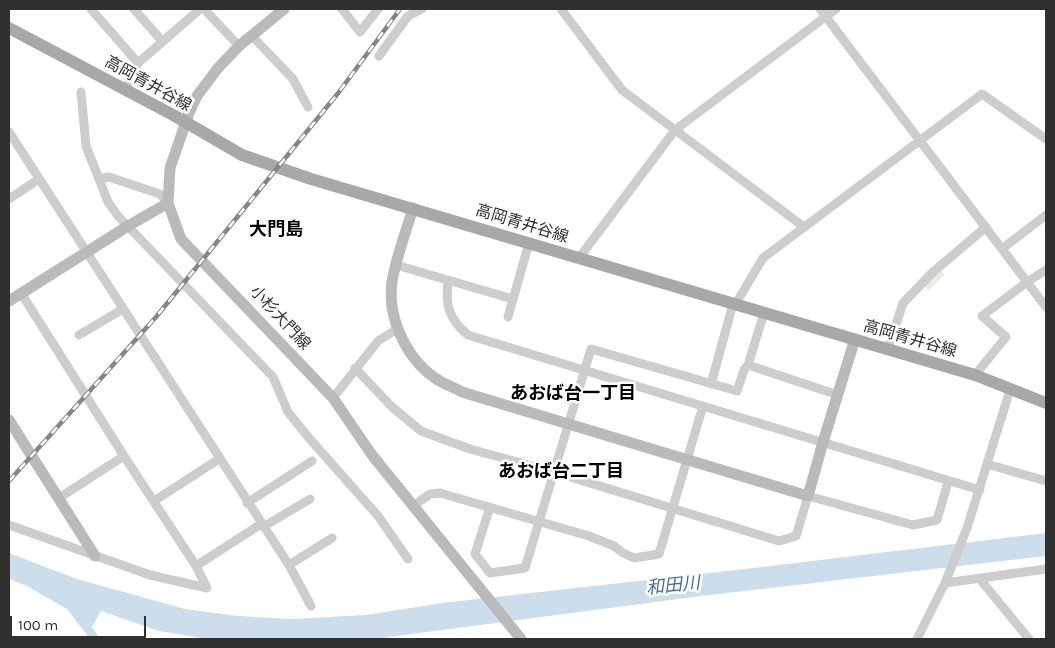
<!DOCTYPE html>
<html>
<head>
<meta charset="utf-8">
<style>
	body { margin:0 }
	#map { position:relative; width:1055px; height:648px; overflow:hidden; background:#fff; font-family:Karla,sans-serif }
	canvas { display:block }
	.frame { position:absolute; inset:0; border:10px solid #303030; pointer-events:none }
	.scale { position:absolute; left:10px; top:616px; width:136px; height:22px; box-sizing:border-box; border:2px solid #303030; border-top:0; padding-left:6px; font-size:15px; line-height:18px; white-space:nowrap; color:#303030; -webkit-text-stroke:4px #fff; paint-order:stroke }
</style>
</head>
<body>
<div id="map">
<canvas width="1055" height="648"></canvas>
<div class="frame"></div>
<div class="scale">100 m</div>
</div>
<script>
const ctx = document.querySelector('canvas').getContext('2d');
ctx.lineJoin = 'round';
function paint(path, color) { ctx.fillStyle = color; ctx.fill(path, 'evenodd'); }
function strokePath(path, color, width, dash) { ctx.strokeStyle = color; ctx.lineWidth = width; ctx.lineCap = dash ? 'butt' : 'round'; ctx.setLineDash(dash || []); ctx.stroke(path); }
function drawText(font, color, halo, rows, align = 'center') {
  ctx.font = font + ' Karla,"Noto Sans JP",sans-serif'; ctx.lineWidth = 5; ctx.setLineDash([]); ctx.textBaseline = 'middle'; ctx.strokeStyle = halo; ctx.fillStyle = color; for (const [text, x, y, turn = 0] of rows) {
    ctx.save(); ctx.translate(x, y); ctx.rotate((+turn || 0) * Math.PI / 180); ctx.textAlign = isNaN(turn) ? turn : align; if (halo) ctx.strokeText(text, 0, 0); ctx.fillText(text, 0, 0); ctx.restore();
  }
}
const green = new Path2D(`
	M 939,269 L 945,274 L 929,290 L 923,285 Z`);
const water = new Path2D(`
	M 1046,533 L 1046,556 L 701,596 L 374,639 L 209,639 L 159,631 L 101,611 L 92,627 L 100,639 L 90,639 L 67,609 L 27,586 L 9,579 L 9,553 L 77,579 L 185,609 L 237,616 L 292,619 L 366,615 L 442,603 L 745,569 Z`);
const street = new Path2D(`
	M 91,9 L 138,63 L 125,91
	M 134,9 L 162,41
	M 204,9 L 239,46
	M 342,9 L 360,32 L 378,9
	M 561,9 L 622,90 L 804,227
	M 820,9 L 1046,307
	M 252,36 L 293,79 L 308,107
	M 379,56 L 408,16 L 422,9
	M 138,63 L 200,9
	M 81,92 L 86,146 L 108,202 L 118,216 L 273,377 L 288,412 L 309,438 L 378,516 L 408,559
	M 9,132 L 289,565 L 311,606
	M 99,179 L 109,177 L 160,194 L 168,203
	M 9,199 L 39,179
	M 1003,248 L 1046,215
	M 579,258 L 675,130 L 836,9
	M 396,265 L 513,299
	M 448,281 C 445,306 449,319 468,335 L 980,490
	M 735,305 L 763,258 L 982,94 L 1046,139
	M 764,313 L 748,365 L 838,395
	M 508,317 L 529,243
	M 79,335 L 123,309
	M 888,349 L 903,303 L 933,272 L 986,227
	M 355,368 L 392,407 L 421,431 L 470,449 L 554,472 L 779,541 L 796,536 L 808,496 L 913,525 L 937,520 L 948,482
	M 975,375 L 1006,337 L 982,316 L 1027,282 L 1046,270
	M 711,384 L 733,304
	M 333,398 L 378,341 L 397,329
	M 987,464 L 1046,481
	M 59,498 L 124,456
	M 154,501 L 219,459
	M 247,503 L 312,461
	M 413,506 L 430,494 L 440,493 L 589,536 L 614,546 L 623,553 L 634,558 L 659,554 L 703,406
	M 490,507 L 475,554 L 490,573 L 525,568 L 591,349 L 737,391 L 744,370 L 748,365
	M 9,525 L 150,575 L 207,588 L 196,566 L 124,456 L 21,293
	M 263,527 L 310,499
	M 289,565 L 332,538
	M 196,566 L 261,524
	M 979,578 L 1029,639
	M 945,583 L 1046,569
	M 917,639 L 945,583 L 967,528 L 1010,390`);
const secondary = new Path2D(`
	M 284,9 L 239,46 L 218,68 L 197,96 L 189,113 L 170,168 L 168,203 L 181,239 L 333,398 L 372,455 L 521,639
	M 413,208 C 406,232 396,257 392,282 C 387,317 406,358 435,378 C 443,384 454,387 462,392 L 808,496 L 823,442 L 855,339
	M 9,301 L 128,226 L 168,203
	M 9,420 L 95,556`);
const primary = new Path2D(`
	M 9,28 L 175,116 L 242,155 L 311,179 L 975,375 L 1046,403`);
const rail = new Path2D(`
	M 9,481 L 156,317 L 339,92 L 400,9`);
const streetNames = [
	["高岡青井谷線",148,84,29],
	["高岡青井谷線",522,224,17],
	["小杉大門線",280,318,47],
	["高岡青井谷線",910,339,16]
];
const neighbourhoodNames = [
	["大門島",276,230],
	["あおば台一丁目",573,394],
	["あおば台二丁目",561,472]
];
const waterNames = [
	["和田川",673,586,-6]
];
paint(green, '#e5ecdf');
paint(water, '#ccdeeb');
strokePath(street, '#cdcdcd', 9);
strokePath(secondary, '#bababa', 11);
strokePath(primary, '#a8a8a8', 12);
strokePath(rail, '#858585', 4.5);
strokePath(rail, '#fff', 2.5, [8]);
drawText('16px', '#303030', '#fff', streetNames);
drawText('bold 18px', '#000', '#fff', neighbourhoodNames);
drawText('italic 18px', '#416e8e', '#fff', waterNames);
</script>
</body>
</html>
